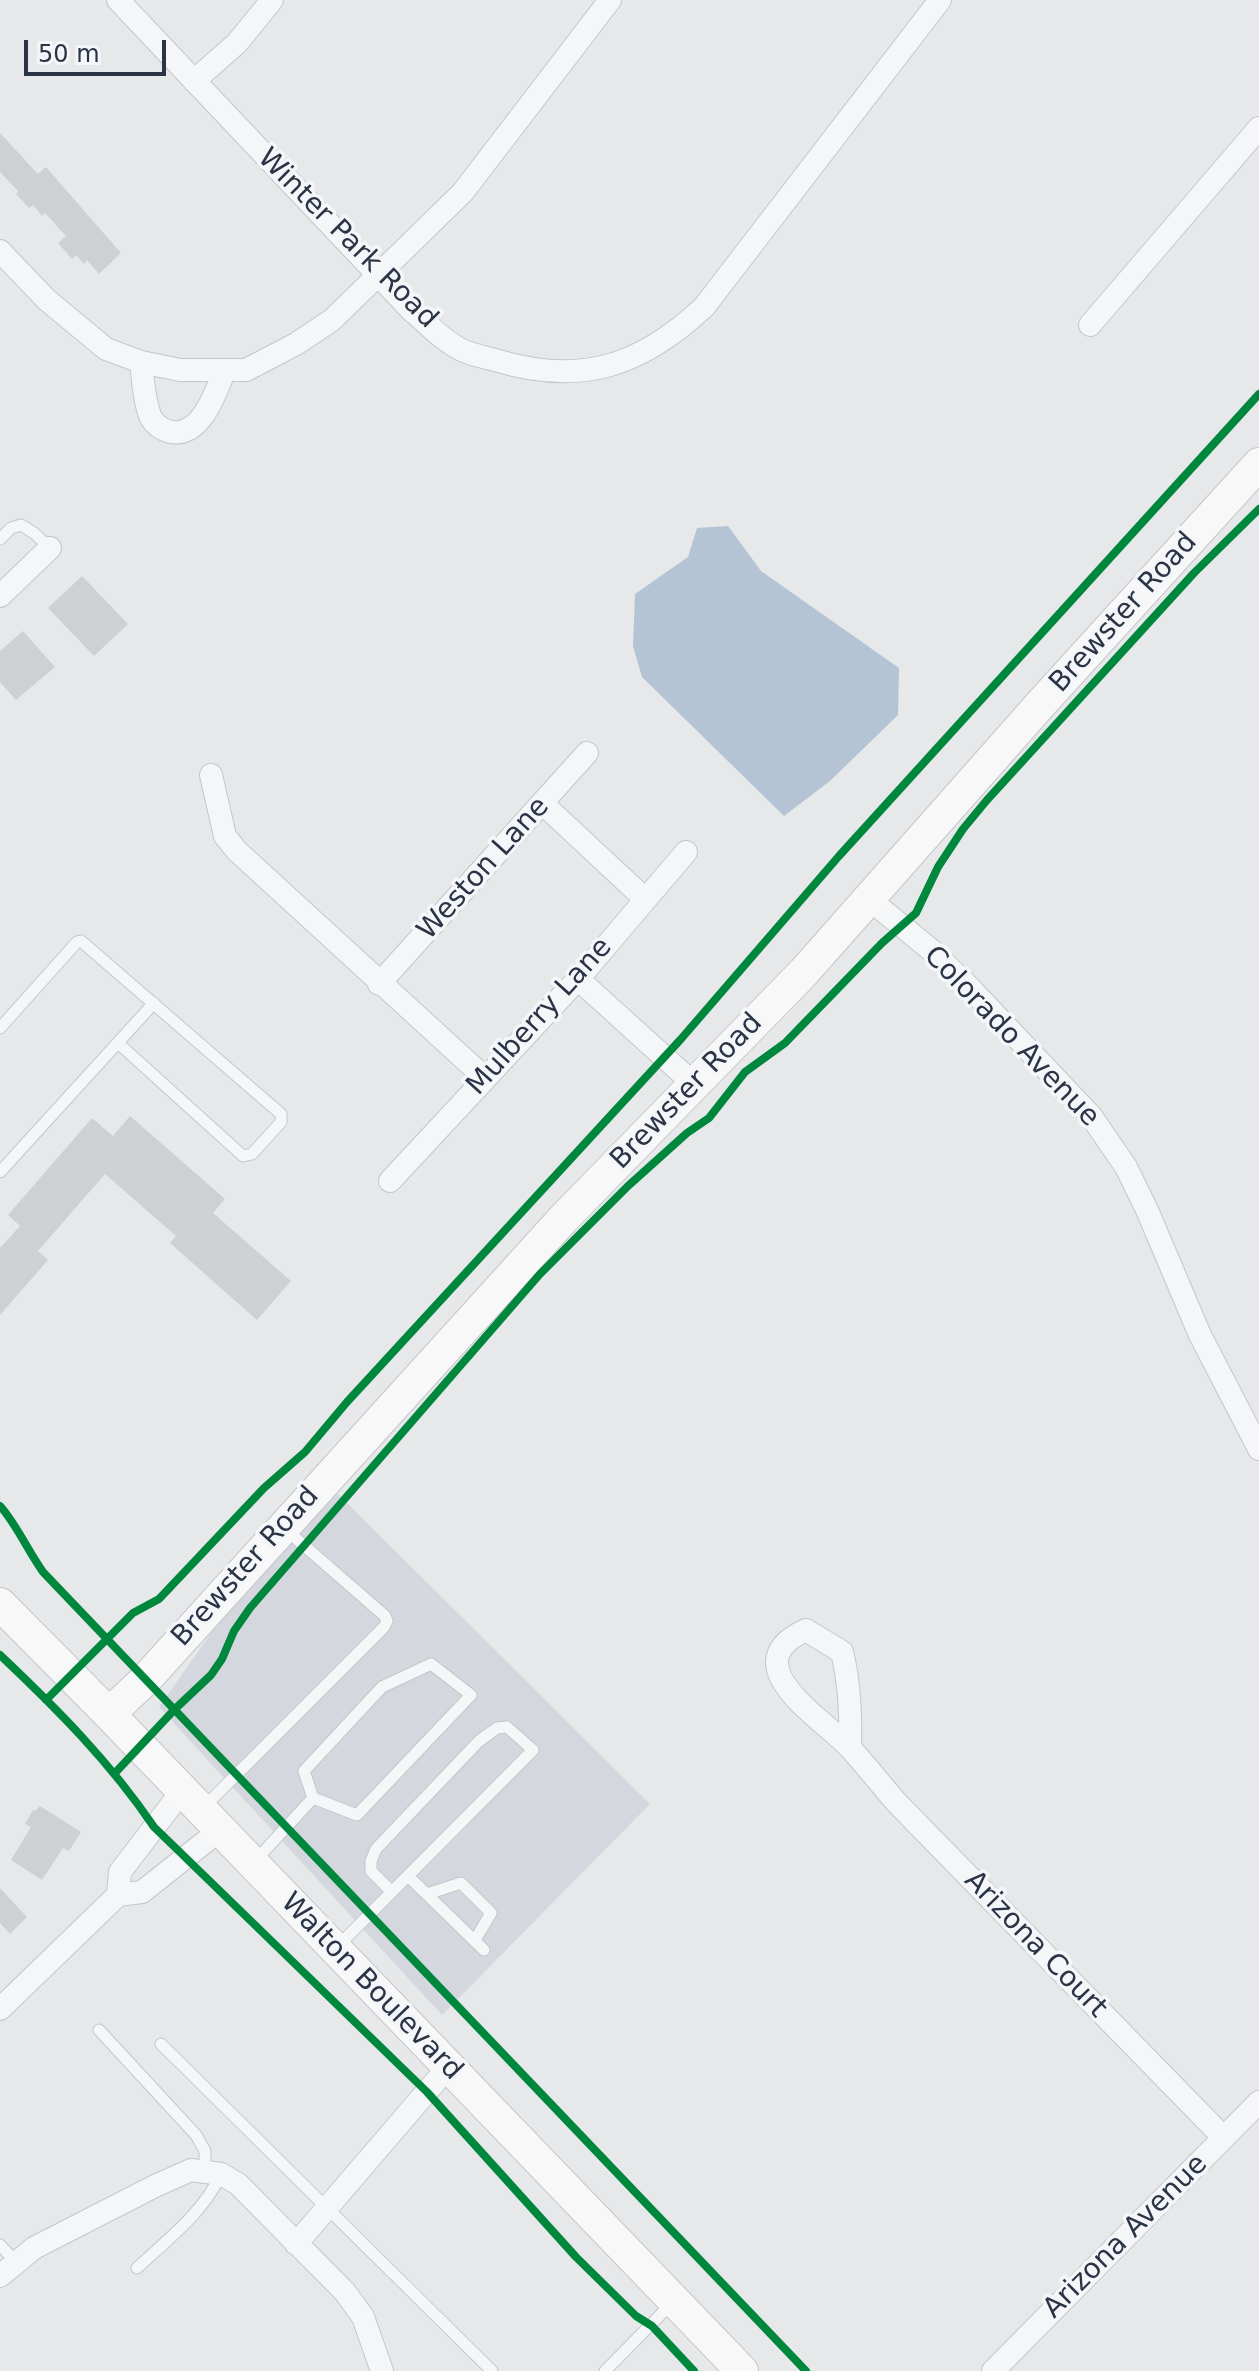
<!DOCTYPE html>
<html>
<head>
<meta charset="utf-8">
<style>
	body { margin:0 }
	#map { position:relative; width:1259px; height:2371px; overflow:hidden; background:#e6e8ea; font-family:"DejaVu Sans",sans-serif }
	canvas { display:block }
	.scale { position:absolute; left:24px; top:40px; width:142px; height:36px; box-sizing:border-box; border:4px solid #2b3445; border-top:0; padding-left:10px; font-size:24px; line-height:28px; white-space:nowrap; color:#2b3445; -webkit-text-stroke:6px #f4f6f9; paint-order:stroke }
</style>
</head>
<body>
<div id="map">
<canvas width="1259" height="2371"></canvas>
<div class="scale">50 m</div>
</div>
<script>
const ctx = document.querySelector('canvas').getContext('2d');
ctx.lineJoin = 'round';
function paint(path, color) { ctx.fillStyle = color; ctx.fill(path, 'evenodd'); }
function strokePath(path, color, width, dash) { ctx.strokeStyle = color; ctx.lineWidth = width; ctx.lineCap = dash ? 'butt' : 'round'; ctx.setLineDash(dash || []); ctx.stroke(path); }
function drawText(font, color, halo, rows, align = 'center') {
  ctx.font = font + ' "DejaVu Sans",sans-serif'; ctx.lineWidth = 7; ctx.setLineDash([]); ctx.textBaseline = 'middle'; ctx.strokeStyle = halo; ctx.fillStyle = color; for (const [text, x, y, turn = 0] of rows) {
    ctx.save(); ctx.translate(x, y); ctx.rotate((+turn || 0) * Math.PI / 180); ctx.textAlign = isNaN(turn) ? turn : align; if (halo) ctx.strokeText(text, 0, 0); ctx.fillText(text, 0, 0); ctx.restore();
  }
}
const built = new Path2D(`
	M 334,1490 L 650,1804 L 442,2015 L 159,1707 L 216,1626 Z`);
const water = new Path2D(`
	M 728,526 L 761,571 L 899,668 L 898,715 L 830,781 L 784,816 L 642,677 L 633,646 L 635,594 L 688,557 L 697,528 Z`);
const building = new Path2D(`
	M 0,133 L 38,174 L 46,167 L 121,253 L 99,274 L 87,260 L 84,264 L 76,255 L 72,259 L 58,243 L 66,236 L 45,213 L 42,216 L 33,205 L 29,208 L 16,194 L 18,191 L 0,172 Z
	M 82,576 L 128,624 L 94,656 L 48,608 Z
	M 23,631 L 55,667 L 16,700 L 0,682 L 0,651 Z
	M 130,1116 L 225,1199 L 213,1213 L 291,1281 L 257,1320 L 170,1243 L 176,1236 L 105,1174 L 38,1251 L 48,1260 L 0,1315 L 0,1248 L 20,1226 L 8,1215 L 92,1118 L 113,1136 Z
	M 40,1806 L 81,1832 L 69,1851 L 63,1848 L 42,1880 L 11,1860 L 31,1827 L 25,1824 L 33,1810 L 35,1811 Z
	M 0,1888 L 27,1917 L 10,1934 L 0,1923 Z`);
const lane = new Path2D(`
	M 0,539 L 11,528 L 21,525 L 34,533 L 50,548
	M 0,1028 L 77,942 L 81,941 L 281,1114 L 281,1122 L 252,1154 L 243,1156 L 118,1043
	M 0,1172 L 154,1003
	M 204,1807 L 384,1627 L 387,1621 L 385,1616 L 285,1529
	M 256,1860 L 313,1798 L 357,1815 L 471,1695 L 431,1664 L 382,1687 L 304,1771 L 313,1798
	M 408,1876 L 484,1950
	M 427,1894 L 461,1883 L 491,1913 L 475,1940
	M 338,1946 L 533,1750 L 507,1727 L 497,1728 L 479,1741 L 376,1849 L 371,1861 L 371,1871 L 392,1892
	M 99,2030 L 196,2135 L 205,2151 L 205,2172
	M 161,2044 L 492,2371
	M 0,2245 L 16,2262
	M 137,2268 C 167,2240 204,2212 221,2174
	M 605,2371 L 674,2301`);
const street = new Path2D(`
	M 118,0 L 412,311 C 427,323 443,341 460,349 C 471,355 484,357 495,360 C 580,386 640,367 704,307 L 940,0
	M 194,81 L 237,43 L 272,0
	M 0,251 L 47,300 L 106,349 L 141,362 L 180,370 L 246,370 L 296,344 L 332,320 L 463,192 L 610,0
	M 1090,325 L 1259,128
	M 141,362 C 143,380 144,401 151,418 C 155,425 163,430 171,432 C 201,437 215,394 224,372
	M 0,596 L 50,548
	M 211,775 L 225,836 L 237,851 L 485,1078
	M 543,804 L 645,899
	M 869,899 L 931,950 L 969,987 L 1091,1116 L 1126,1167 L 1147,1210 L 1200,1335 L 1259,1449
	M 578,979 L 695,1085
	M 379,984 L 587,753
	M 390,1181 L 578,979 L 686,852
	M 850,1747 C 851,1714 850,1684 842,1652 L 806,1630 C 731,1664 822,1718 849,1747 C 866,1765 881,1785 897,1803 L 1224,2138
	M 182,1791 L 120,1872 L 118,1895 L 142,1892 L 220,1830
	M 0,2009 L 118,1895
	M 296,2244 L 448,2067
	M 0,2276 L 34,2248 L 155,2186 L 191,2170 L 221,2174 L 238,2184 L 345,2292 L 363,2317 L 382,2371
	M 993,2371 L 1259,2102`);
const secondary = new Path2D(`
	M 0,1604 L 109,1714 L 742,2371
	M 109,1714 L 146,1679 L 563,1219 L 804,972 L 1039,706 L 1259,464`);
const cycleway = new Path2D(`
	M 0,1506 C 15,1522 28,1551 43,1572 L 806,2371
	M 0,1655 C 57,1709 110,1762 154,1827 L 427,2092 L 576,2257 L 636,2316 L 652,2326 L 694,2371
	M 46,1700 L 133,1613 L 159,1599 L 264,1488 L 305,1452 L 347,1402 L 681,1039 L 839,856 L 1259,394
	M 115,1773 L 175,1709 L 211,1675 L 222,1659 L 234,1631 L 250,1608 L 540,1274 L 628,1186 L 687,1133 L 709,1118 L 745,1072 L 785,1043 L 882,943 L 916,913 L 938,867 L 963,829 L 987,800 L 1194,573 L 1259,509`);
const streetNames = [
	["Winter Park Road",347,239,45],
	["Brewster Road",1124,613,-48],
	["Weston Lane",484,869,-48],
	["Mulberry Lane",540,1017,-48],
	["Colorado Avenue",1011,1037,46],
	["Brewster Road",687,1092,-46],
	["Brewster Road",246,1567,-48],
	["Arizona Court",1035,1945,46],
	["Walton Boulevard",371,1987,46],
	["Arizona Avenue",1126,2237,-45]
];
paint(built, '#d4d7dd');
paint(water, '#b4c4d5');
paint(building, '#ced0d3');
strokePath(lane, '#c4c6c8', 13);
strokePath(street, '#c4c6c8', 24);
strokePath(secondary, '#c4c6c8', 34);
strokePath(lane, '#f5f6f7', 11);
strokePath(street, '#f5f6f7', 22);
strokePath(secondary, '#f8f8f8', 32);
strokePath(cycleway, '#00873e', 8);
drawText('28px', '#2b3445', '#f4f6f9', streetNames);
</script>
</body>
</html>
